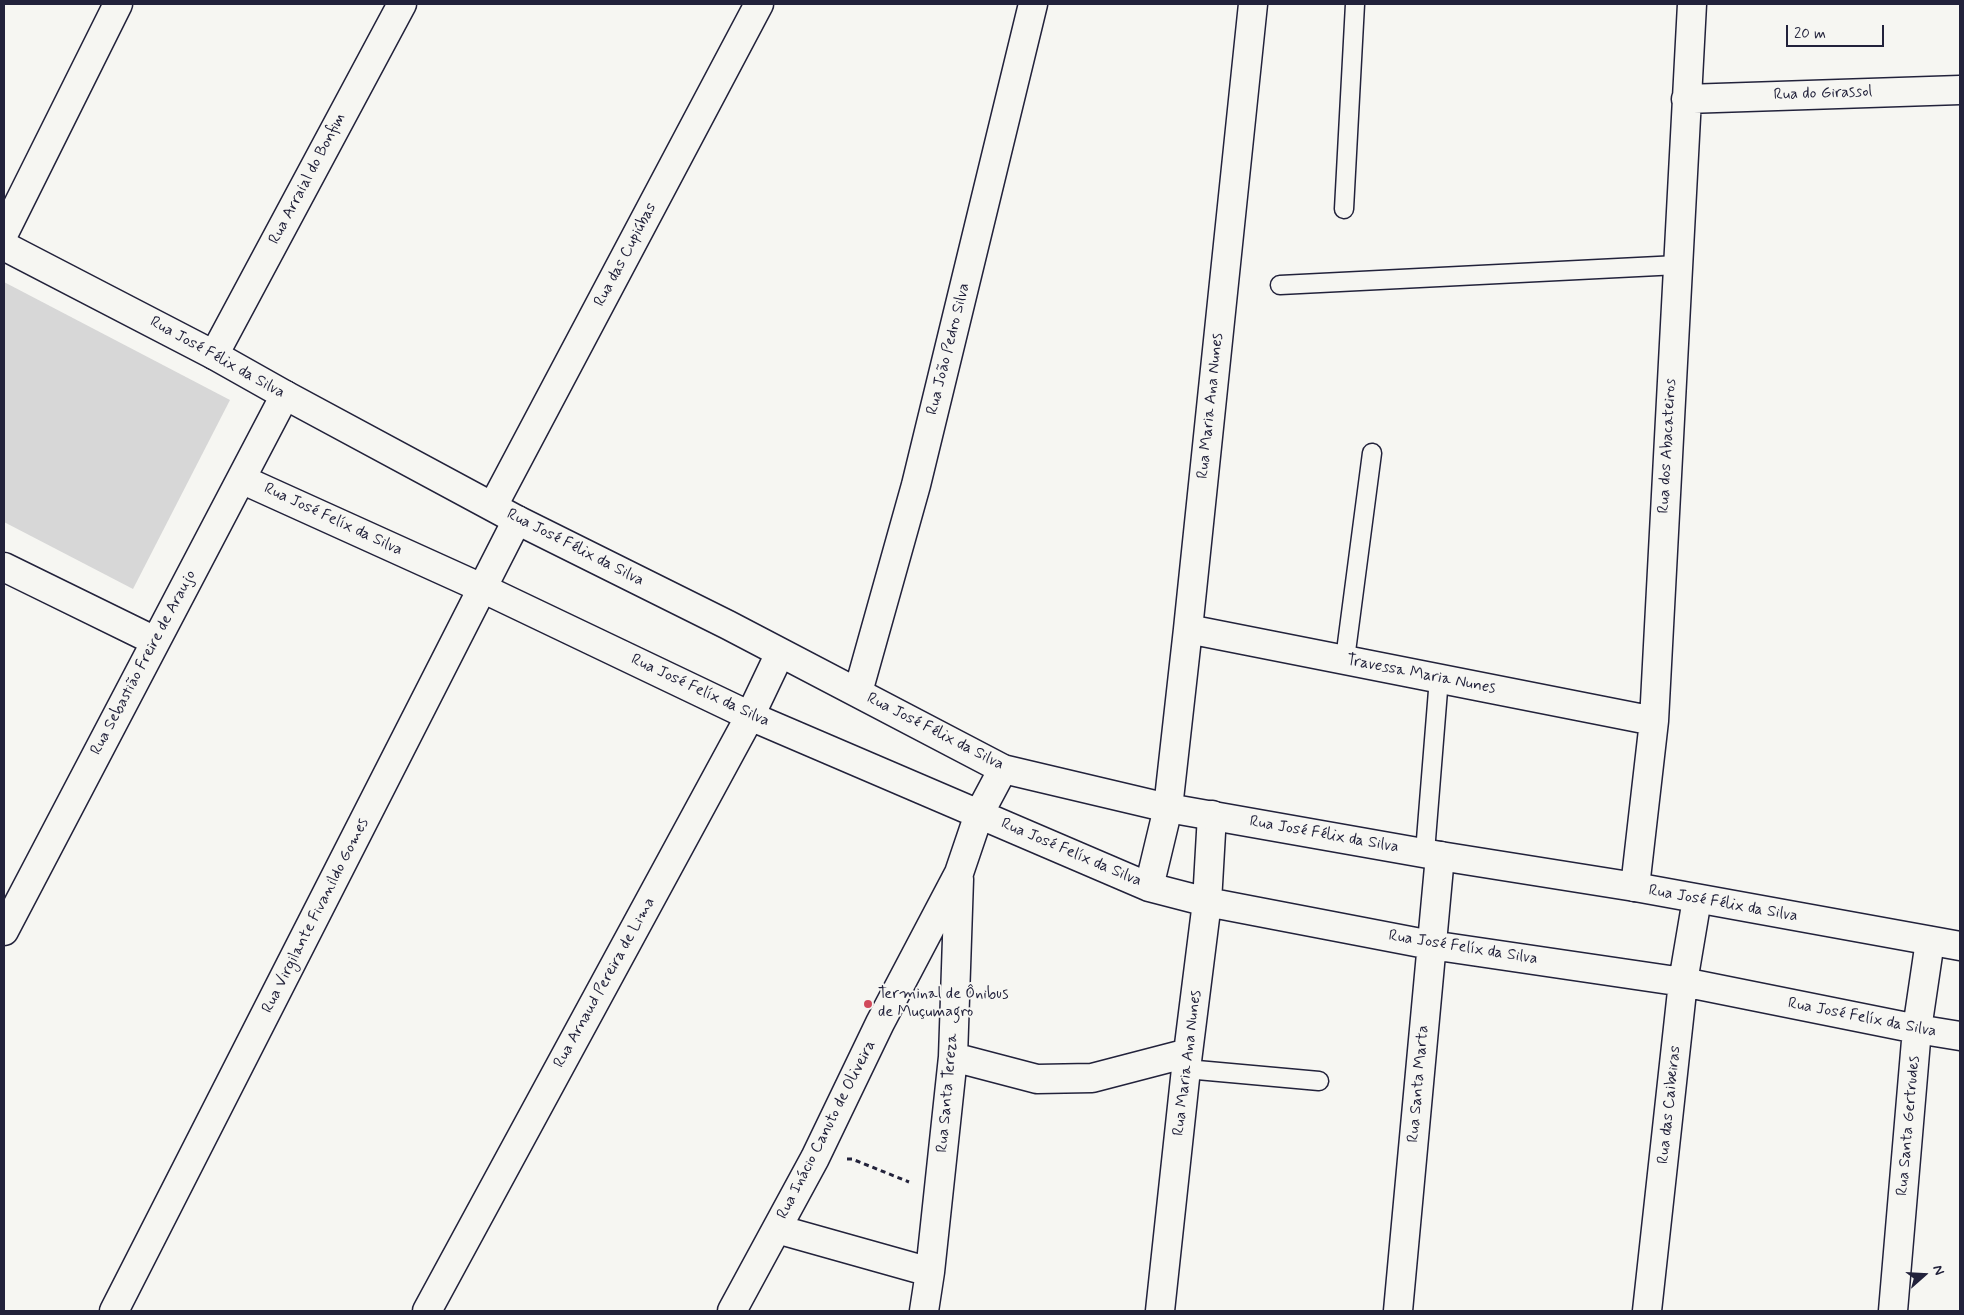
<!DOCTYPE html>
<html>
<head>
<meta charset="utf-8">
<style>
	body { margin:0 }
	#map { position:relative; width:1964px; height:1315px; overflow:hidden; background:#f6f6f2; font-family:Mynerve,sans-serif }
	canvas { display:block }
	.frame { position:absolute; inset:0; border:5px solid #22223b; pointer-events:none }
	.north { position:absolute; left:1899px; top:1250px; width:50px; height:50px; -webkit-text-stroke:4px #f6f6f2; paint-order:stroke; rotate:71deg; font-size:14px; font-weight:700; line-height:20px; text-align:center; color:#22223b }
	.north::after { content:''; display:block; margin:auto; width:18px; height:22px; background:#22223b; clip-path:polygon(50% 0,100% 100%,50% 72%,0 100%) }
	.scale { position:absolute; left:1786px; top:25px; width:98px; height:22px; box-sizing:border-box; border:2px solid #22223b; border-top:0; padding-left:6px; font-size:15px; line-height:18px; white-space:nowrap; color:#22223b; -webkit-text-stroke:4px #f6f6f2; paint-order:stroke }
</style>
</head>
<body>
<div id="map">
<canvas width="1964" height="1315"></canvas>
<div class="frame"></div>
<div class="north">N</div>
<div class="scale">20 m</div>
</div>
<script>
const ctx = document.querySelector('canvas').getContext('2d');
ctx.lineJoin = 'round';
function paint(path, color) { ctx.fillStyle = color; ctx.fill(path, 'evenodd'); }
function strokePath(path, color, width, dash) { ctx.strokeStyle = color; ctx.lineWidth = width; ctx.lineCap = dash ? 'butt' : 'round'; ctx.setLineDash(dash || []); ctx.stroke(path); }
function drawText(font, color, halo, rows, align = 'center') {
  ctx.font = font + ' Mynerve,sans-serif'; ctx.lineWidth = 4; ctx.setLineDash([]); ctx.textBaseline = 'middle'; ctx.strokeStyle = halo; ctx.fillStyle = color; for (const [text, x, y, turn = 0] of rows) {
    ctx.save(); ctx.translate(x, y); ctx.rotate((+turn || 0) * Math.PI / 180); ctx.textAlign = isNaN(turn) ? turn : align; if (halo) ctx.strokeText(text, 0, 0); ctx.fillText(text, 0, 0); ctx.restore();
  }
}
const green = new Path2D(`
	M 4,282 L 230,400 L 133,589 L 4,522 Z`);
const path = new Path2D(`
	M 847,1159 L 852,1159 L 909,1182`);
const lane = new Path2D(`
	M 1344,209 L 1355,4
	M 1280,285 L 1678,265
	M 1345,659 L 1372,453
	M 1425,852 L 1439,678
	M 1186,1069 L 1319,1081`);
const street = new Path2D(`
	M 1686,99 L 1960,90
	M 4,233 L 118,4
	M 214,355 L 402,4
	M 241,479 L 484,589 L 750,716 L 1149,887 L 1207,902 L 1431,945 L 1683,982 L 1917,1029 L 1960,1036
	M 493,506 L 759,4
	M 4,567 L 155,641
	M 1188,629 L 1654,721
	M 858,692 L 916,485 L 1033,4
	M 1149,887 L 1168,808 L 1188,629 L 1253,4
	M 1635,887 L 1654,721 L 1692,4
	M 4,931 L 285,395
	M 953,1057 L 1037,1079 L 1092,1078 L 1188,1053
	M 777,1229 L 930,1272
	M 114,1311 L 517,520
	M 427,1311 L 750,716 L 780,653
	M 732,1311 L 815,1158 L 880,1023 L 959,873 L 979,814 L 1003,769
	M 924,1311 L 930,1272 L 953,1057 L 959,879
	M 1160,1311 L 1186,1069 L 1207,902 L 1212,815
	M 1398,1311 L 1440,856
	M 1647,1311 L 1683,982 L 1697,899
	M 1893,1311 L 1917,1029 L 1930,941`);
const primary = new Path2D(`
	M 4,246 L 214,355 L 285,395 L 517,520 L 728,625 L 1003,769 L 1168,808 L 1440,856 L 1635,887 L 1960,946`);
const markers = [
	[868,1004,5,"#d1495b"]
];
const streetNames = [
	["Rua do Girassol",1823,94,-2],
	["Rua Arraial do Bonfim",308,179,-62],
	["Rua das Cupiúbas",626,255,-62],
	["Rua João Pedro Silva",949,349,-76],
	["Rua José Félix da Silva",217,358,29],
	["Rua Maria Ana Nunes",1211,406,-84],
	["Rua dos Abacateiros",1668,446,-87],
	["Rua José Felíx da Silva",333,520,25],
	["Rua José Félix da Silva",575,548,27],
	["Rua Sebastião Freire de Araujo",144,663,-62],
	["Travessa Maria Nunes",1421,675,11],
	["Rua José Felíx da Silva",700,691,25],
	["Rua José Félix da Silva",935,732,27],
	["Rua José Félix da Silva",1324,835,10],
	["Rua José Felíx da Silva",1071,853,23],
	["Rua José Félix da Silva",1723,904,10],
	["Rua Virgilante Fivanildo Gomes",316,916,-63],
	["Rua José Felíx da Silva",1463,948,9],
	["Rua Arnaud Pereira de Lima",605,983,-61],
	["Rua José Felíx da Silva",1862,1018,11],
	["Rua Maria Ana Nunes",1188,1063,-83],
	["Rua Santa Marta",1419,1084,-85],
	["Rua Santa Tereza",948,1093,-85],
	["Rua das Caibeiras",1670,1105,-84],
	["Rua Santa Gertrudes",1909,1126,-85],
	["Rua Inácio Canuto de Oliveira",827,1130,-63]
];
const poiNames = [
	["Terminal de Ônibus",878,995],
	["de Muçumagro",878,1013]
];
paint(green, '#d7d7d7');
strokePath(lane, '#22223b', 21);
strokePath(street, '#22223b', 31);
strokePath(primary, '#22223b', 31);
strokePath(path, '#22223b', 3, [5, 4]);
strokePath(lane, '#f6f6f2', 18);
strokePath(street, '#f6f6f2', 28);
strokePath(primary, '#f6f6f2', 28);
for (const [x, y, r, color] of markers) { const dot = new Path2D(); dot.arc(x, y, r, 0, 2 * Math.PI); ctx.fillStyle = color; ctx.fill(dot); strokePath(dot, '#f6f6f2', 2); }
drawText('16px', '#22223b', '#f6f6f2', streetNames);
drawText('16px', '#22223b', '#f6f6f2', poiNames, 'left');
</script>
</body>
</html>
